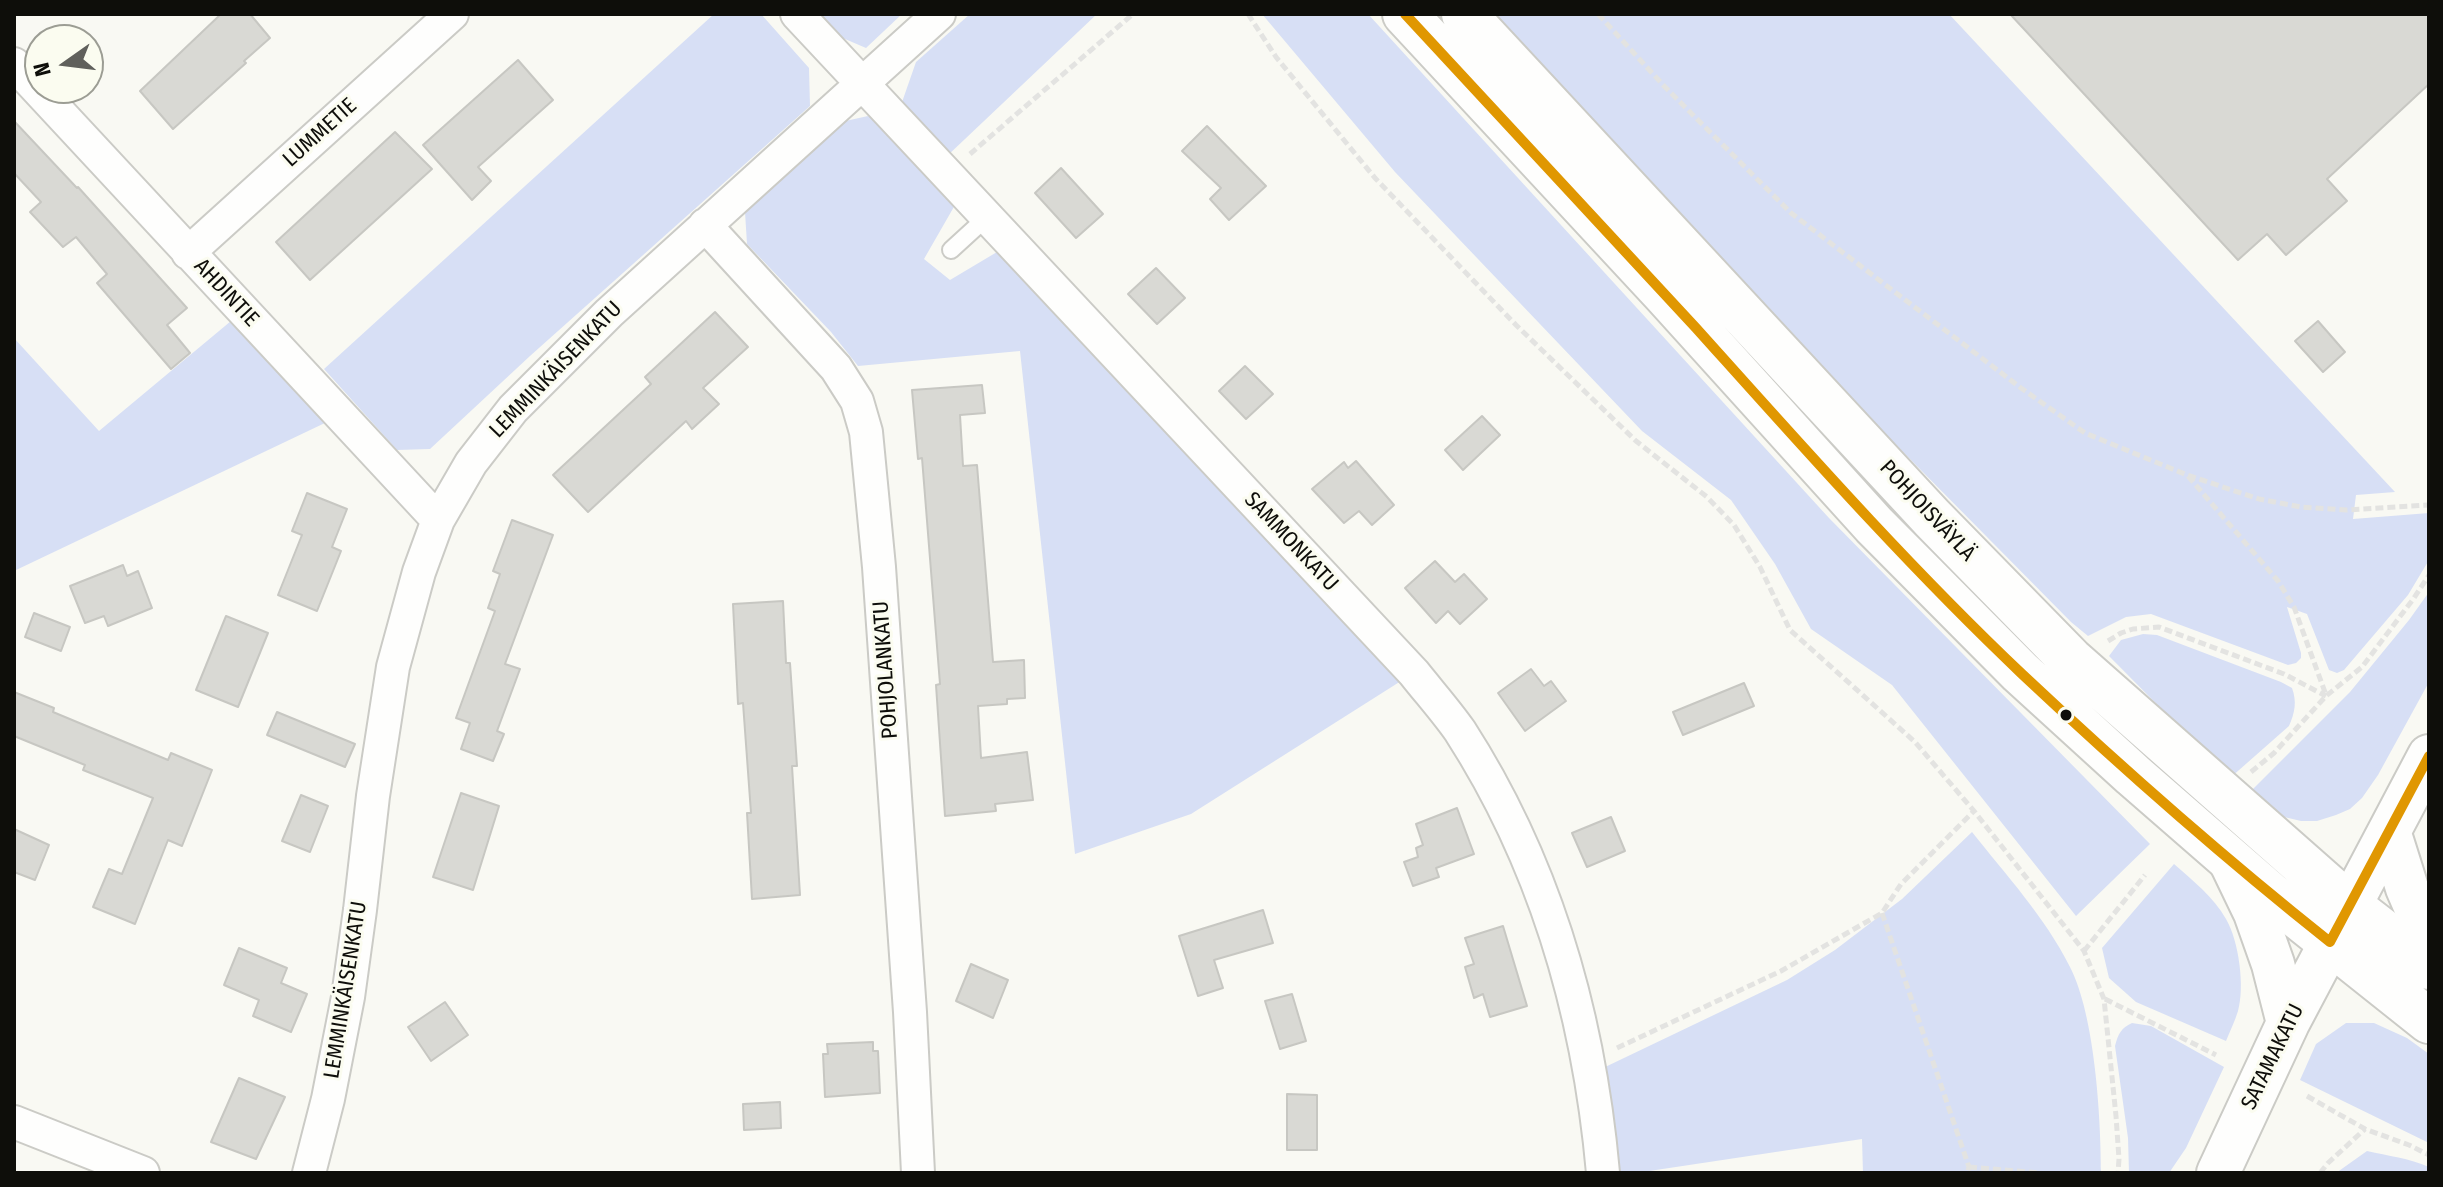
<!DOCTYPE html>
<html>
<head>
<meta charset="utf-8">
<style>
	body { margin:0 }
	#map { position:relative; width:2443px; height:1187px; overflow:hidden; background:#f9f9f3; font-family:"Fira Sans Condensed",sans-serif }
	canvas { display:block }
	.frame { position:absolute; inset:0; border:16px solid #0e0e0a; pointer-events:none }
	.north { position:absolute; left:24px; top:24px; width:80px; height:80px; box-sizing:border-box; background:#fbfcf0; border:2px solid #9c9d94; border-radius:50%; rotate:256deg; font-size:22px; font-weight:700; line-height:32px; text-align:center; color:#0e0e0a }
	.north::after { content:''; display:block; margin:auto; width:28px; height:36px; background:#60605c; clip-path:polygon(50% 0,100% 100%,50% 72%,0 100%) }
</style>
</head>
<body>
<div id="map">
<canvas width="2443" height="1187"></canvas>
<div class="frame"></div>
<div class="north">N</div>
</div>
<script>
const ctx = document.querySelector('canvas').getContext('2d');
ctx.lineJoin = 'round';
function paint(path, color) { ctx.fillStyle = color; ctx.fill(path, 'evenodd'); }
function strokePath(path, color, width, dash) { ctx.strokeStyle = color; ctx.lineWidth = width; ctx.lineCap = dash ? 'butt' : 'round'; ctx.setLineDash(dash || []); ctx.stroke(path); }
function drawText(font, color, halo, rows, align = 'center') {
  ctx.font = font + ' "Fira Sans Condensed",sans-serif'; ctx.lineWidth = 6; ctx.setLineDash([]); ctx.textBaseline = 'middle'; ctx.strokeStyle = halo; ctx.fillStyle = color; for (const [text, x, y, turn = 0] of rows) {
    ctx.save(); ctx.translate(x, y); ctx.rotate((+turn || 0) * Math.PI / 180); ctx.textAlign = isNaN(turn) ? turn : align; if (halo) ctx.strokeText(text, 0, 0); ctx.fillText(text, 0, 0); ctx.restore();
  }
}
const green = new Path2D(`
	M 714,14 L 761,14 L 809,68 L 810,106 L 530,356 L 430,449 L 397,450 L 324,369 Z
	M 814,14 L 902,14 L 866,48 L 831,33 Z
	M 970,14 L 1097,14 L 946,157 L 901,105 L 916,62 Z
	M 1262,14 L 1368,14 L 1829,518 L 2150,844 L 2076,916 L 1892,685 L 1811,629 L 1775,564 L 1731,500 L 1642,431 L 1395,172 Z
	M 1490,14 L 1949,14 L 2395,492 L 2356,495 L 2353,519 L 2429,513 L 2429,560 L 2408,595 L 2344,670 L 2337,673 L 2329,670 L 2307,614 L 2287,607 L 2301,653 L 2301,658 L 2296,663 L 2288,665 L 2151,614 L 2126,617 L 2088,636 L 2071,622 L 1820,368 Z
	M 868,116 L 884,126 L 955,205 L 924,259 L 950,280 L 997,252 L 1219,484 L 1401,681 L 1191,814 L 1075,854 L 1020,351 L 858,366 L 831,332 L 747,244 L 745,212 L 841,122 Z
	M 231,321 L 327,422 L 14,571 L 14,338 L 99,431 Z
	M 2429,592 L 2429,682 L 2378,775 L 2362,798 L 2350,809 L 2336,815 L 2317,821 L 2301,821 L 2280,816 L 2249,793 L 2350,692 L 2409,620 Z
	M 2143,634 L 2157,635 L 2281,682 L 2292,688 C 2297,702 2295,712 2289,726 L 2230,778 L 2109,656 L 2121,640 Z
	M 1972,832 C 2006,875 2045,917 2070,967 C 2095,1016 2101,1117 2101,1173 L 1863,1173 L 1862,1139 L 1636,1173 L 1618,1173 L 1601,1069 L 1787,980 L 1835,950 L 1902,899 Z
	M 2174,864 C 2192,880 2214,897 2226,919 C 2239,941 2245,987 2238,1011 C 2235,1021 2230,1031 2226,1041 L 2136,1002 L 2109,978 L 2102,948 Z
	M 2132,1023 L 2151,1026 L 2224,1067 L 2186,1148 L 2169,1173 L 2129,1173 L 2128,1138 L 2115,1046 C 2118,1034 2121,1028 2132,1023 Z
	M 2346,1023 L 2374,1023 L 2407,1038 L 2429,1054 L 2429,1143 L 2300,1080 L 2316,1044 Z
	M 2367,1151 C 2388,1156 2409,1158 2429,1167 L 2429,1173 L 2336,1173 Z`);
const building = new Path2D(`
	M 221,14 L 250,14 L 270,38 L 244,61 L 246,63 L 173,129 L 140,91 Z
	M 2010,14 L 2429,14 L 2429,84 L 2327,179 L 2347,201 L 2286,255 L 2267,234 L 2238,260 Z
	M 518,60 L 553,100 L 478,167 L 491,181 L 472,200 L 423,145 Z
	M 14,121 L 77,188 L 78,187 L 187,308 L 167,325 L 190,353 L 171,369 L 97,283 L 107,274 L 76,237 L 63,247 L 30,212 L 41,202 L 14,173 Z
	M 1207,126 L 1266,186 L 1229,220 L 1210,199 L 1221,188 L 1182,151 Z
	M 395,132 L 432,169 L 310,280 L 276,242 Z
	M 1061,168 L 1103,214 L 1076,238 L 1035,193 Z
	M 1156,268 L 1185,298 L 1157,324 L 1128,294 Z
	M 715,312 L 748,347 L 703,388 L 719,404 L 692,429 L 686,421 L 588,512 L 553,475 L 651,384 L 645,377 Z
	M 2318,321 L 2345,352 L 2323,372 L 2295,341 Z
	M 1245,366 L 1273,394 L 1246,419 L 1219,391 Z
	M 982,385 L 985,413 L 960,415 L 963,466 L 977,465 L 993,662 L 1024,660 L 1025,698 L 1007,699 L 1007,704 L 978,706 L 981,758 L 1027,752 L 1033,800 L 995,804 L 996,811 L 945,816 L 936,685 L 940,684 L 922,458 L 918,459 L 912,390 Z
	M 1482,416 L 1500,435 L 1463,470 L 1445,450 Z
	M 1356,461 L 1394,505 L 1372,525 L 1359,511 L 1344,523 L 1312,489 L 1344,462 L 1348,468 Z
	M 307,493 L 347,509 L 332,547 L 341,551 L 317,611 L 278,595 L 302,535 L 292,531 Z
	M 512,520 L 553,535 L 505,664 L 520,669 L 497,731 L 504,734 L 493,761 L 461,749 L 470,723 L 456,718 L 495,611 L 488,608 L 500,574 L 493,571 Z
	M 1435,561 L 1455,582 L 1464,574 L 1487,599 L 1460,624 L 1448,611 L 1436,623 L 1405,588 Z
	M 123,565 L 127,576 L 138,571 L 152,608 L 108,626 L 104,616 L 85,623 L 70,586 Z
	M 783,601 L 786,663 L 790,663 L 797,766 L 792,766 L 800,895 L 752,899 L 747,813 L 751,813 L 743,703 L 738,704 L 733,604 Z
	M 34,613 L 70,627 L 61,651 L 25,637 Z
	M 226,616 L 268,633 L 238,707 L 196,690 Z
	M 1531,669 L 1544,686 L 1551,681 L 1566,701 L 1525,731 L 1498,693 Z
	M 1744,683 L 1754,706 L 1683,735 L 1673,712 Z
	M 14,692 L 54,708 L 53,712 L 168,760 L 171,753 L 212,770 L 182,846 L 168,840 L 135,924 L 93,907 L 109,869 L 122,874 L 153,798 L 83,770 L 85,765 L 14,736 Z
	M 277,712 L 355,744 L 345,767 L 267,735 Z
	M 461,793 L 499,806 L 473,890 L 433,877 Z
	M 301,795 L 328,806 L 310,852 L 282,841 Z
	M 1457,808 L 1474,854 L 1436,868 L 1439,877 L 1413,886 L 1404,862 L 1418,857 L 1416,848 L 1423,845 L 1416,824 Z
	M 1611,817 L 1625,851 L 1587,867 L 1572,833 Z
	M 14,829 L 49,845 L 35,880 L 14,872 Z
	M 1263,910 L 1273,943 L 1214,960 L 1223,988 L 1198,996 L 1179,936 Z
	M 1503,926 L 1527,1006 L 1490,1017 L 1483,994 L 1474,998 L 1465,967 L 1474,964 L 1465,938 Z
	M 239,948 L 287,968 L 281,983 L 307,994 L 291,1032 L 253,1016 L 259,1000 L 224,985 Z
	M 971,964 L 1008,980 L 993,1018 L 956,1001 Z
	M 1292,994 L 1306,1041 L 1280,1049 L 1265,1001 Z
	M 445,1002 L 468,1035 L 431,1061 L 408,1027 Z
	M 873,1042 L 873,1051 L 878,1051 L 880,1093 L 825,1097 L 823,1054 L 828,1054 L 827,1044 Z
	M 239,1078 L 285,1097 L 256,1159 L 211,1142 Z
	M 1287,1094 L 1317,1095 L 1317,1150 L 1287,1150 Z
	M 780,1102 L 781,1128 L 744,1130 L 743,1104 Z`);
const path = new Path2D(`
	M 1248,14 L 1276,57 L 1375,178 L 1516,325 L 1636,441 L 1707,497 L 1734,525 L 1760,567 L 1790,630 L 1915,742 L 1974,811 L 2084,951 L 2104,999 L 2116,1116 L 2119,1159 L 2118,1173
	M 1598,14 L 1665,87 L 1791,213 L 2021,388 L 2085,433 L 2187,475 L 2259,499 L 2301,507 L 2346,510 L 2429,505
	M 970,154 L 1133,14
	M 2188,476 L 2278,581 L 2294,607 L 2326,695
	M 2108,641 L 2121,633 L 2133,629 L 2159,627 L 2284,674 L 2326,696
	M 2251,772 L 2274,753 L 2326,696 L 2362,667 L 2414,598 L 2429,575
	M 1882,913 L 1969,1167 L 1967,1173
	M 2084,951 L 2145,875
	M 2105,999 L 2216,1055
	M 1617,1048 L 1781,971 L 1882,913 L 1901,884 L 1974,811
	M 2307,1096 L 2365,1129 L 2409,1145 L 2429,1155
	M 1969,1167 L 2041,1173
	M 2320,1173 L 2328,1163 L 2365,1129`);
const service = new Path2D(`
	M 951,250 L 986,218`);
const minor = new Path2D(`
	M 797,14 L 1414,673 C 1429,692 1446,711 1460,731 C 1545,863 1589,1016 1603,1173
	M 14,64 L 438,520
	M 705,225 L 836,368 L 857,401 L 866,432 L 879,567 L 910,1012 L 918,1173
	M 188,253 L 452,14
	M 14,1122 L 143,1173
	M 309,1173 L 328,1099 L 348,997 L 360,910 L 373,796 L 393,667 L 419,572 L 438,520 L 471,463 L 513,409 L 609,313 L 939,14`);
const tertiary = new Path2D(`
	M 2390,834 L 2407,888 L 2429,939
	M 2229,859 L 2255,913 L 2273,964 L 2288,1023
	M 2218,1173 L 2288,1023 L 2429,756`);
const secondary = new Path2D(`
	M 1405,14 L 1665,294 L 1874,525 L 2020,672 L 2133,775 L 2272,896 L 2429,1021
	M 1464,14 L 1932,518 L 2071,660 L 2350,906 L 2429,967`);
const bus1 = new Path2D(`
	M 1405,14 C 1502,119 1600,223 1696,328 C 1802,446 1907,565 2022,674 C 2121,767 2223,857 2330,942 L 2429,756`);
const markers = [
	[2066,715,7,"#0e0e0a"]
];
const streetNames = [
	["LUMMETIE",320,133,-42],
	["AHDINTIE",226,293,47],
	["LEMMINKÄISENKATU",556,370,-46],
	["POHJOISVÄYLÄ",1927,511,47],
	["SAMMONKATU",1291,542,47],
	["POHJOLANKATU",886,670,-94],
	["LEMMINKÄISENKATU",346,990,-81],
	["SATAMAKATU",2273,1057,-64]
];
paint(green, '#d7dff5');
paint(building, '#d9d9d4');
strokePath(building, '#c7c7c2', 2);
strokePath(service, '#cbcbc6', 20);
strokePath(minor, '#cbcbc6', 36);
strokePath(tertiary, '#cbcbc6', 46);
strokePath(secondary, '#cbcbc6', 48);
strokePath(path, '#e3e3e1', 5, [8, 4]);
strokePath(service, '#fefefd', 16);
strokePath(minor, '#fefefd', 32);
strokePath(tertiary, '#fefefd', 42);
strokePath(secondary, '#fefefd', 44);
strokePath(bus1, '#e09701', 10);
for (const [x, y, r, color] of markers) { const dot = new Path2D(); dot.arc(x, y, r, 0, 2 * Math.PI); ctx.fillStyle = color; ctx.fill(dot); strokePath(dot, '#fbfcf0', 3); }
drawText('22px', '#0e0e0a', '#fbfcf0', streetNames);
</script>
</body>
</html>
